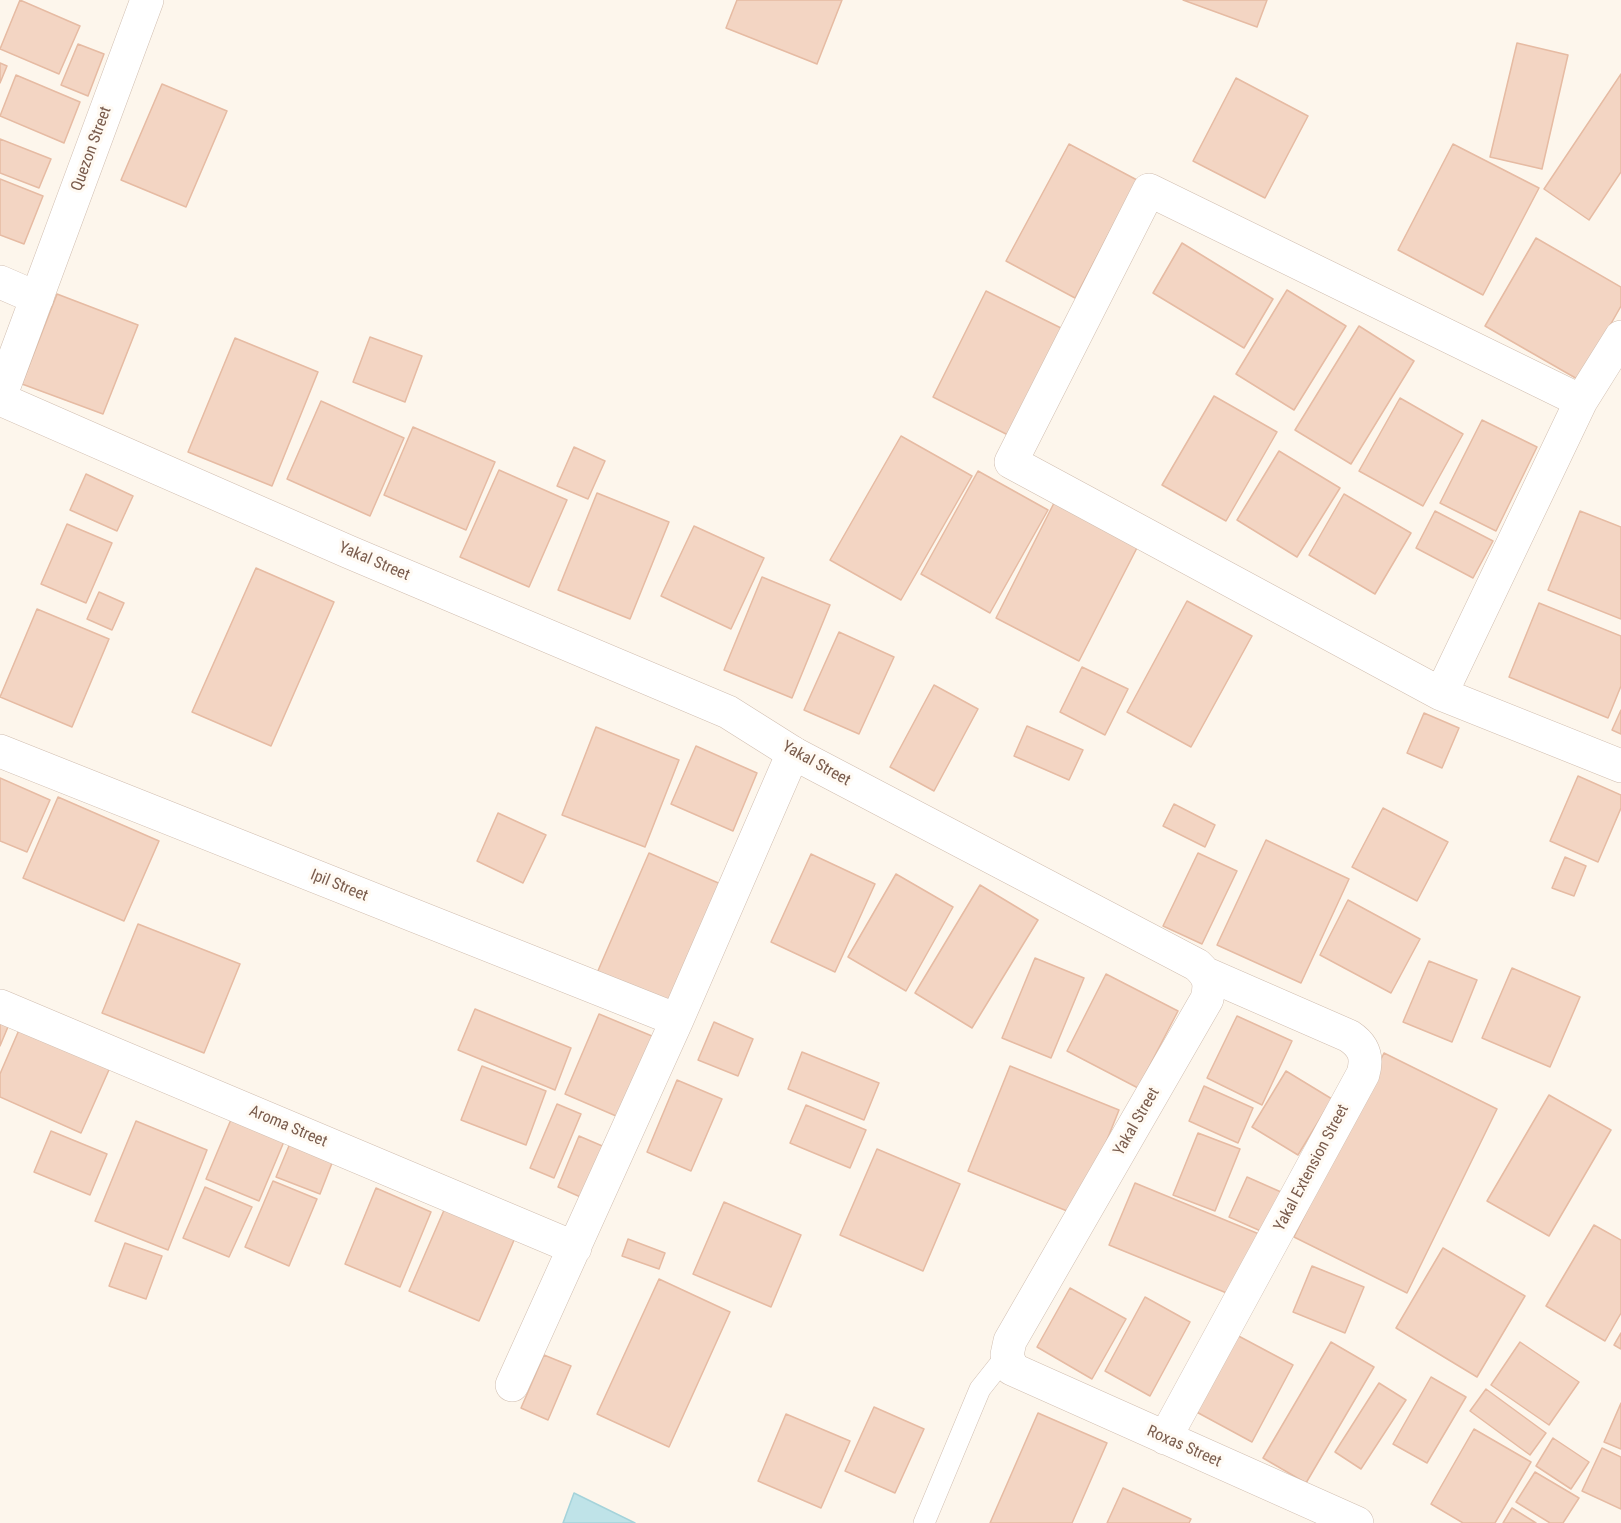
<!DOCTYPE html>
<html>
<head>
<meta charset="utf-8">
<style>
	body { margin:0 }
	canvas { display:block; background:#fdf6ec }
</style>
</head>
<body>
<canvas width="1621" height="1523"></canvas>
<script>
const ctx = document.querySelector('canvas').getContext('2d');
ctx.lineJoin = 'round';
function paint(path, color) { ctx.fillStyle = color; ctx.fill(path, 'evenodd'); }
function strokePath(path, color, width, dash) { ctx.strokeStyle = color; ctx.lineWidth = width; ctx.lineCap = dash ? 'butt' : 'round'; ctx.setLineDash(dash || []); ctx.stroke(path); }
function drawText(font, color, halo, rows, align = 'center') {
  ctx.font = font + ' "Roboto Condensed",sans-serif'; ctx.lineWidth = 6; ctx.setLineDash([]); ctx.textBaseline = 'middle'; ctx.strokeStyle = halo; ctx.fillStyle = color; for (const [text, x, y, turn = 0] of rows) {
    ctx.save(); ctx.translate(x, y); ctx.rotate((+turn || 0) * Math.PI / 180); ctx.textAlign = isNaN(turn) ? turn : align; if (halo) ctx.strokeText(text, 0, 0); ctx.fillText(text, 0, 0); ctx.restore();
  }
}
const water = new Path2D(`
	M 574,1493 L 635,1523 L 563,1523 Z`);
const building = new Path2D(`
	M 20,0 L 80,26 L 59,74 L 0,49 Z
	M 737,0 L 842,0 L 817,64 L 726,28 Z
	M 1183,0 L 1267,0 L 1257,27 Z
	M 1517,43 L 1568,55 L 1542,169 L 1490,157 Z
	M 78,44 L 104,54 L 88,96 L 61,85 Z
	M 0,63 L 7,66 L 0,83 Z
	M 1621,74 L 1621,172 L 1589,220 L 1544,189 Z
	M 16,75 L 80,102 L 64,143 L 0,116 Z
	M 1236,78 L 1308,116 L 1265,198 L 1193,161 Z
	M 162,84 L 227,111 L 186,207 L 121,180 Z
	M 0,139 L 51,159 L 39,188 L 0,173 Z
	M 1069,144 L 1137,180 L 1075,298 L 1006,261 Z
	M 1453,144 L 1539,188 L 1483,295 L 1398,250 Z
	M 0,179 L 43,196 L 24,244 L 0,235 Z
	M 1536,238 L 1621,287 L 1621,306 L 1579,380 L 1485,326 Z
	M 1182,243 L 1273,299 L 1244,348 L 1153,293 Z
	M 1287,290 L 1346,326 L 1294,410 L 1236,374 Z
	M 986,291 L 1061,328 L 1008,435 L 933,397 Z
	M 57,294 L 138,325 L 103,414 L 22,384 Z
	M 1359,326 L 1414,361 L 1351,464 L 1295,430 Z
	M 370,337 L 422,356 L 405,402 L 353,382 Z
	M 235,338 L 318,372 L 272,486 L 188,452 Z
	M 1214,396 L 1277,432 L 1226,521 L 1162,485 Z
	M 1400,398 L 1463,434 L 1423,506 L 1359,471 Z
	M 321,401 L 404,438 L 370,516 L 287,479 Z
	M 1482,420 L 1537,447 L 1496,531 L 1440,503 Z
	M 413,427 L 495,462 L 466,530 L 384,495 Z
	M 901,436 L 972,476 L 901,600 L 830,560 Z
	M 574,447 L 605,461 L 588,499 L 557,486 Z
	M 1279,451 L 1340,488 L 1297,557 L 1237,520 Z
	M 499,470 L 567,500 L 529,587 L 460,557 Z
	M 978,471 L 1048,510 L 990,613 L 921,574 Z
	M 86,474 L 133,496 L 117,531 L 70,510 Z
	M 597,493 L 669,522 L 630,619 L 558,590 Z
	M 1344,494 L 1411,533 L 1375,594 L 1309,555 Z
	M 1055,501 L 1139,544 L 1079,661 L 996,618 Z
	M 1435,511 L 1493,541 L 1473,578 L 1416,548 Z
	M 1580,511 L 1621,527 L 1621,619 L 1548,590 Z
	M 67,524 L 112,543 L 86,603 L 41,584 Z
	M 694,526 L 764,558 L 731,629 L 661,596 Z
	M 256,568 L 334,602 L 271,746 L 192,712 Z
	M 762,577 L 830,605 L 792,698 L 724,670 Z
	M 99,592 L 124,603 L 112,630 L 87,619 Z
	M 1187,601 L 1252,636 L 1191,747 L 1127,712 Z
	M 1539,603 L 1621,636 L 1621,686 L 1608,718 L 1509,677 Z
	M 37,609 L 109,639 L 72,727 L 0,697 Z
	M 839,632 L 894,657 L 859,734 L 804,710 Z
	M 1082,667 L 1128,689 L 1105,735 L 1060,712 Z
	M 934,685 L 978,709 L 934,791 L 890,767 Z
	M 1621,710 L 1621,734 L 1612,730 Z
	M 1424,713 L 1459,728 L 1442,768 L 1407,753 Z
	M 1027,726 L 1083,750 L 1069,780 L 1014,756 Z
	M 596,727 L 679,760 L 645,847 L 562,815 Z
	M 696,746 L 757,773 L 733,831 L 671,804 Z
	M 1578,776 L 1621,795 L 1621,808 L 1598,862 L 1550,841 Z
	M 0,778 L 50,800 L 27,852 L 0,841 Z
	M 58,797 L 159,841 L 124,921 L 23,878 Z
	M 1174,804 L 1215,825 L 1205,847 L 1163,826 Z
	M 1383,808 L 1448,842 L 1417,901 L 1352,867 Z
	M 498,813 L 546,835 L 523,883 L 477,861 Z
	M 1266,840 L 1349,879 L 1301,983 L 1217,945 Z
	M 649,853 L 723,885 L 672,1005 L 597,973 Z
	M 1198,853 L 1237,871 L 1202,944 L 1163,926 Z
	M 811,854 L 875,884 L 835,972 L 771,942 Z
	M 1565,857 L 1586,866 L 1574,896 L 1552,888 Z
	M 896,874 L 953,907 L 906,991 L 848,957 Z
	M 980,885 L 1038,920 L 972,1028 L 915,993 Z
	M 1348,900 L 1420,939 L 1391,993 L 1320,955 Z
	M 138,924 L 240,964 L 204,1053 L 102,1013 Z
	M 1035,958 L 1084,978 L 1051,1058 L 1002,1038 Z
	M 1429,961 L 1477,980 L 1452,1042 L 1403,1022 Z
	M 1512,968 L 1580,997 L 1550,1067 L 1482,1038 Z
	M 1106,974 L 1178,1011 L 1138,1088 L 1067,1051 Z
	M 475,1009 L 571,1048 L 555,1090 L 458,1050 Z
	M 599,1014 L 664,1041 L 630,1122 L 565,1094 Z
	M 1237,1016 L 1292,1041 L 1262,1105 L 1207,1078 Z
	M 0,1017 L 10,1022 L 0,1046 Z
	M 714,1022 L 753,1039 L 738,1076 L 698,1060 Z
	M 22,1023 L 112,1063 L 81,1133 L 0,1097 L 0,1074 Z
	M 802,1052 L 879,1083 L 864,1120 L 788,1089 Z
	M 1384,1053 L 1497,1109 L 1407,1293 L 1294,1237 Z
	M 482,1066 L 546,1091 L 526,1145 L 461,1120 Z
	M 1010,1066 L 1119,1110 L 1077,1215 L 968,1171 Z
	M 1286,1071 L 1332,1099 L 1298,1155 L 1252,1127 Z
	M 677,1080 L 722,1099 L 691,1171 L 647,1152 Z
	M 1204,1086 L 1253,1108 L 1238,1143 L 1189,1121 Z
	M 1549,1095 L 1611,1130 L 1549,1236 L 1487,1201 Z
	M 557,1104 L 581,1114 L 554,1178 L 530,1168 Z
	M 806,1105 L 866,1130 L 850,1168 L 790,1143 Z
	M 235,1110 L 288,1132 L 259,1201 L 206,1179 Z
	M 136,1121 L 207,1150 L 168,1250 L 95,1221 Z
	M 51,1131 L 107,1154 L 90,1195 L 34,1172 Z
	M 1198,1133 L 1240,1149 L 1215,1211 L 1173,1195 Z
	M 579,1136 L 607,1148 L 585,1199 L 558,1187 Z
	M 291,1141 L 334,1158 L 320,1194 L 276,1177 Z
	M 877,1149 L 960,1184 L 923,1271 L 840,1235 Z
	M 1247,1177 L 1281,1192 L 1263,1232 L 1229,1217 Z
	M 273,1181 L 317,1199 L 289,1266 L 245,1247 Z
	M 1135,1183 L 1259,1234 L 1234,1296 L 1109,1245 Z
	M 205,1187 L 252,1207 L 229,1257 L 183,1238 Z
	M 376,1188 L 431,1212 L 400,1287 L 345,1264 Z
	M 448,1201 L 518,1231 L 479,1321 L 409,1291 Z
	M 724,1202 L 801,1235 L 771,1307 L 693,1274 Z
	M 1594,1225 L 1621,1240 L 1621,1313 L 1605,1341 L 1546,1306 Z
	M 628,1239 L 665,1253 L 659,1269 L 622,1256 Z
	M 125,1243 L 162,1256 L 146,1299 L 109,1286 Z
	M 1443,1248 L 1525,1296 L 1477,1377 L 1396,1328 Z
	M 1312,1266 L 1364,1287 L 1345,1333 L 1293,1312 Z
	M 659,1279 L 730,1312 L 669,1447 L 597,1414 Z
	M 1070,1288 L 1126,1319 L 1092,1379 L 1037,1347 Z
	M 1145,1297 L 1190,1322 L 1150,1396 L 1105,1371 Z
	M 1231,1332 L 1293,1365 L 1252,1442 L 1191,1409 Z
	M 1621,1333 L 1621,1349 L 1614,1345 Z
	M 1331,1342 L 1374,1367 L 1306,1483 L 1263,1458 Z
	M 1520,1342 L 1579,1382 L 1549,1425 L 1491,1385 Z
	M 544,1355 L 571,1366 L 548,1420 L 521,1408 Z
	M 1431,1377 L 1466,1397 L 1427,1463 L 1393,1444 Z
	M 1379,1383 L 1406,1400 L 1361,1469 L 1335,1452 Z
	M 1486,1389 L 1546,1433 L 1530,1455 L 1470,1411 Z
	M 1621,1403 L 1621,1449 L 1604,1442 Z
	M 874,1407 L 924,1429 L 895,1493 L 845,1471 Z
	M 1038,1413 L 1107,1443 L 1072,1523 L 990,1523 Z
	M 786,1414 L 850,1441 L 821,1508 L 758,1481 Z
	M 1474,1429 L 1531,1462 L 1495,1523 L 1463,1523 L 1431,1504 Z
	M 1553,1438 L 1589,1462 L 1571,1489 L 1536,1466 Z
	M 1602,1448 L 1621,1457 L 1621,1509 L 1582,1491 Z
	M 1535,1472 L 1579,1498 L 1563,1523 L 1550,1523 L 1516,1502 Z
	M 1123,1488 L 1191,1519 L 1189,1523 L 1107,1523 Z
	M 1512,1508 L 1536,1523 L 1503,1523 Z`);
const service = new Path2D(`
	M 924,1523 L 980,1389 L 1007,1355`);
const minor = new Path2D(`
	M 0,282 L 37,298
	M 1581,401 L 1149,190 L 1011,462 L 1441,694 L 1581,401 L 1621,337
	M 1441,694 L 1621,766
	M 0,751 L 677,1020
	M 0,1006 L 575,1248
	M 512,1385 L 677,1020 L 793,753`);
const tertiary = new Path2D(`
	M 0,397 L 147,0
	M 0,399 L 349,552 L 728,712 L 793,753 L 1197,965 C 1209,976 1211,983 1207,999 L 1010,1341 L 1007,1355 L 1012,1369 L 1357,1523
	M 1165,1438 L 1363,1074 C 1368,1057 1364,1046 1349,1036 L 1207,974`);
const streetNames = [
	["Quezon Street",92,149,-70],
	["Yakal Street",374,562,23],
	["Yakal Street",816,764,29],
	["Ipil Street",339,886,22],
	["Yakal Street",1137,1122,-60],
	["Aroma Street",288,1127,23],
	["Yakal Extension Street",1312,1168,-62],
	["Roxas Street",1184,1447,24]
];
paint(water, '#bfe3e8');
strokePath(water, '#a5d3da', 1.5);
paint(building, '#f3d5c3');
strokePath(building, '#e6bba3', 1.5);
strokePath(service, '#d1beb0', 22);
strokePath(minor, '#d1beb0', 34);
strokePath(tertiary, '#d1beb0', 34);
strokePath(service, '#fff', 21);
strokePath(minor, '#fff', 33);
strokePath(tertiary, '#fff', 33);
drawText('16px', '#7a5c4d', '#fffaf3', streetNames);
</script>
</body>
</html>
